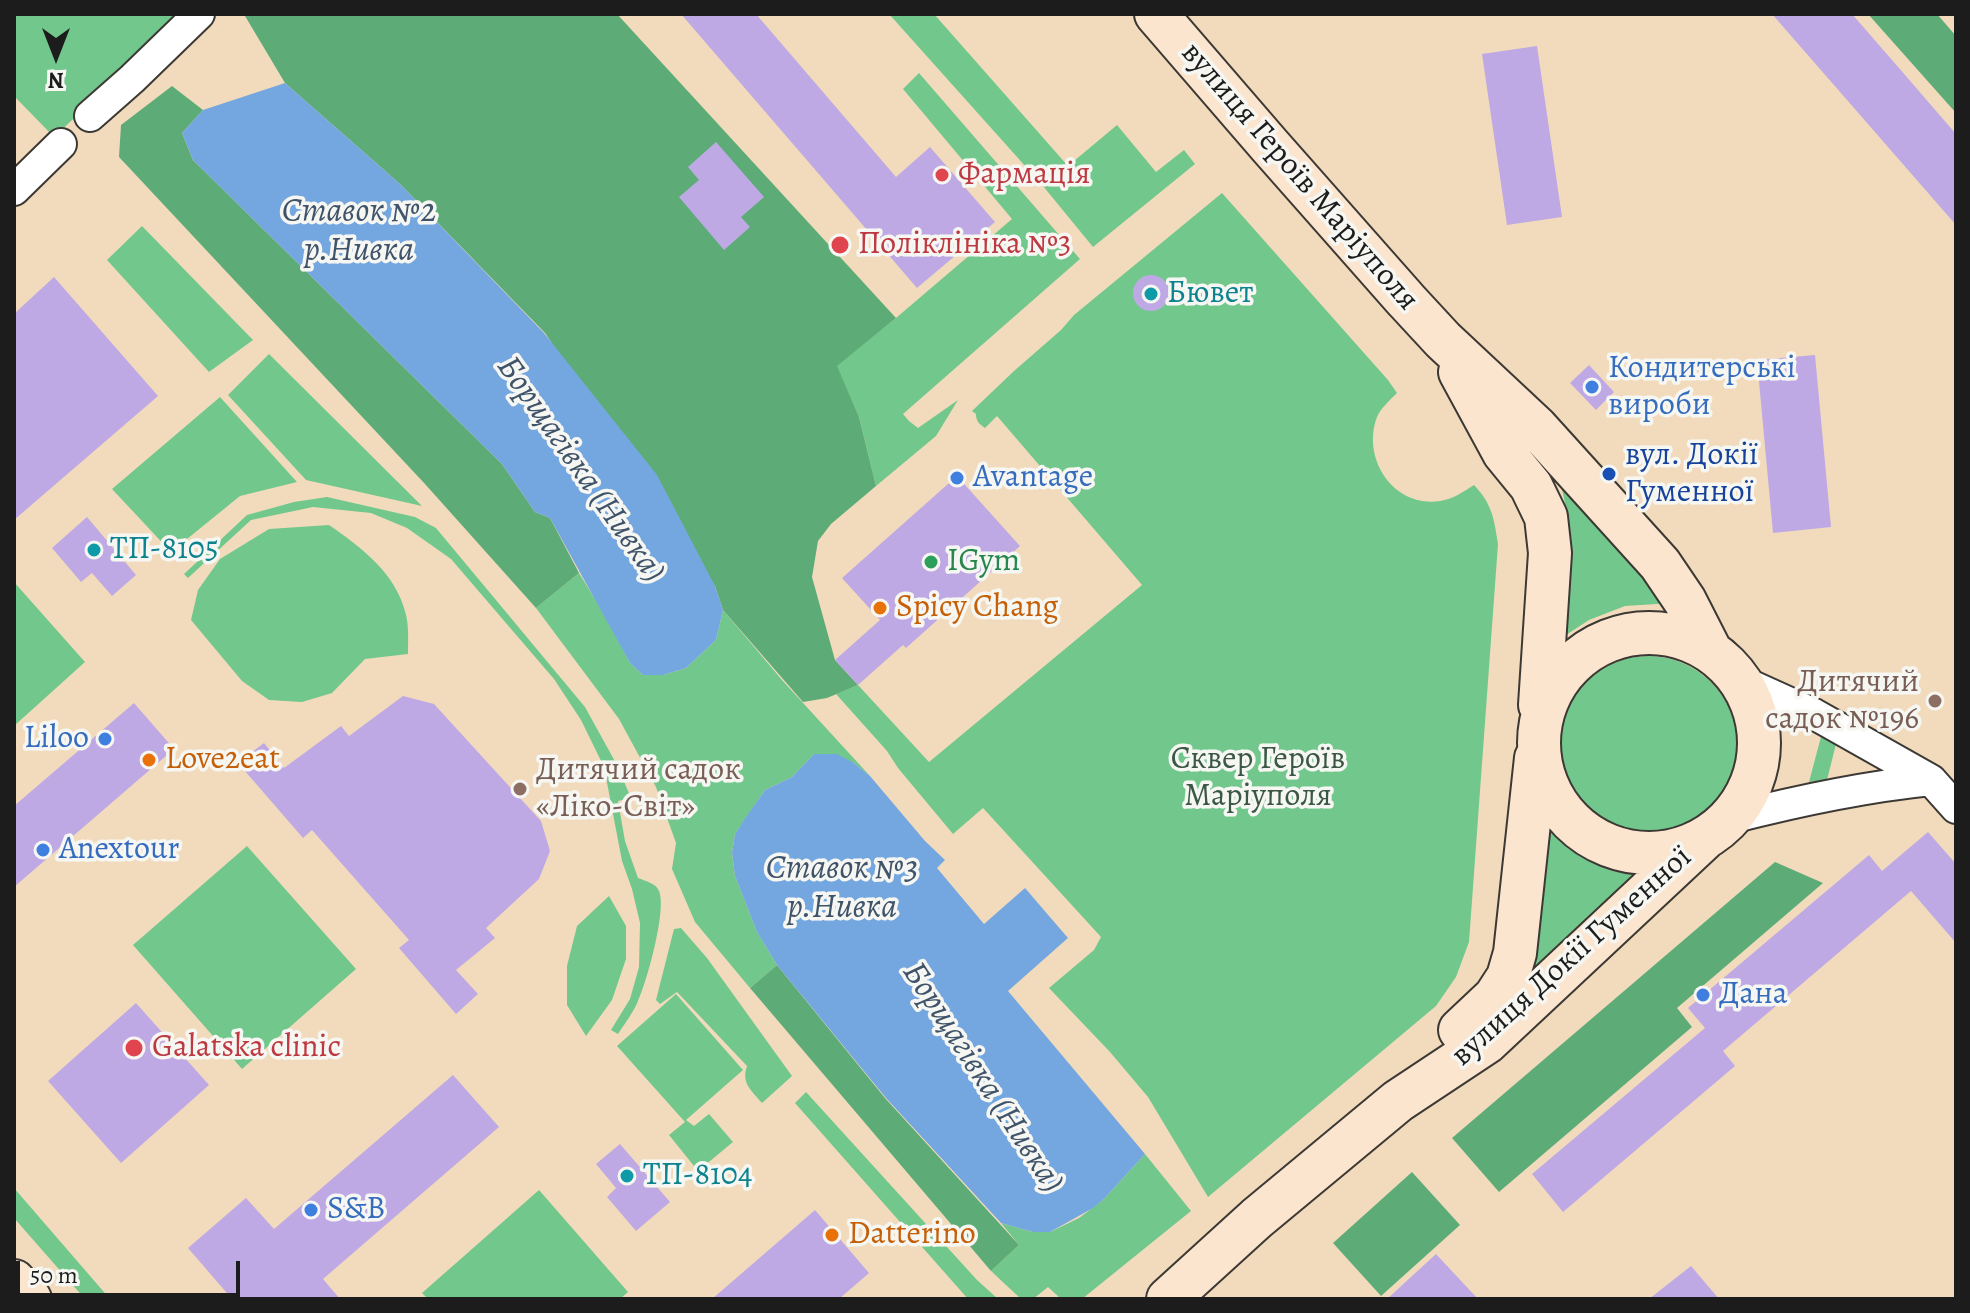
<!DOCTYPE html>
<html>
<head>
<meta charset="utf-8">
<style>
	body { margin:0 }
	#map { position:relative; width:1970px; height:1313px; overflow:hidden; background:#f2dbbc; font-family:Alegreya,serif }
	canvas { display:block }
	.frame { position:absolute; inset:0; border:16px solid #1c1c1c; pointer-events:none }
	.north { position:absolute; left:16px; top:16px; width:80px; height:80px; -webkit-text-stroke:6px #f6f6f2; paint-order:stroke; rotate:180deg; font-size:22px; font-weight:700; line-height:32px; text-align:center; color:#1c1c1c }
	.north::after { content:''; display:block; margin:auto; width:28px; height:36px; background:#1c1c1c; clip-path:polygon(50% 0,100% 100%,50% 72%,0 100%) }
	.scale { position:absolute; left:16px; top:1261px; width:224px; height:36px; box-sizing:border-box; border:4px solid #1c1c1c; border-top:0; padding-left:10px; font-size:24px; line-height:28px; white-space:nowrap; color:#1c1c1c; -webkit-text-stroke:6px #f6f6f2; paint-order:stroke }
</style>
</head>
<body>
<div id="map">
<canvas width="1970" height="1313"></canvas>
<div class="frame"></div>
<div class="north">N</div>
<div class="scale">50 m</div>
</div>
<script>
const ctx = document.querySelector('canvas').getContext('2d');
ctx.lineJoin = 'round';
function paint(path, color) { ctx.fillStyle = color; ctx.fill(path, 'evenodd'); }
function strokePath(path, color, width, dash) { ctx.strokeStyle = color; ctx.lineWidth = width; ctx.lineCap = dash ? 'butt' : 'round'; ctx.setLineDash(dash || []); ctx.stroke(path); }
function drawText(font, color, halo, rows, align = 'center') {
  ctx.font = font + ' Alegreya,serif'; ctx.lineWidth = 7; ctx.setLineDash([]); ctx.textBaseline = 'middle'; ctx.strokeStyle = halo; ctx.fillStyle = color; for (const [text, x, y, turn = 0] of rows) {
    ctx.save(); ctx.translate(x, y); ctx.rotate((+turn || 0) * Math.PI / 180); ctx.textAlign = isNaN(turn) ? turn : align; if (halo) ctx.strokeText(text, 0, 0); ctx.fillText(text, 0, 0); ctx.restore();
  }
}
const green = new Path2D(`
	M 14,14 L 185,14 L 54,137 L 14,96 Z
	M 889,14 L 934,14 L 1068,166 L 1117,125 L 1156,172 L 1184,150 L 1195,164 L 1093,247 L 1043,186 Z
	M 919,73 L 1080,259 L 903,414 L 909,421 L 918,428 L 958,400 L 936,436 L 876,486 L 859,417 L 836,366 L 896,318 L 1012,219 L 903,89 Z
	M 1222,193 L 1388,380 L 1397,393 C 1389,401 1381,408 1377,417 C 1361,459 1394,508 1440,501 C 1453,499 1463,492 1474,485 C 1492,504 1494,518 1498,544 L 1469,942 L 1456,977 L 1436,1006 L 1208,1197 L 1148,1097 L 1110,1052 L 1049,988 L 1094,950 L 1101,937 L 983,808 L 953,834 L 898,768 L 887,751 L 836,694 L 858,685 L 929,762 L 1142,585 L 997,416 L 985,428 C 979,424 976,421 976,414 L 972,411 L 1014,371 L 1061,330 L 1074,315 Z
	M 142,226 L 253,340 L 209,372 L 107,260 Z
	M 269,354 L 422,506 L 306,480 L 228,395 Z
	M 220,397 L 297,482 L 240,496 L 171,552 L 112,489 Z
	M 1559,475 L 1673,603 L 1625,606 L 1589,620 L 1563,637 L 1568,518 Z
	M 327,497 L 415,517 L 436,528 L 585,707 L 617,765 L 631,798 L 618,801 L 625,841 L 638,878 C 645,881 656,883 659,891 C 667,909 647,982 638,1001 C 633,1013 625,1023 618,1034 L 611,1030 L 630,999 L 639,967 L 640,923 L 632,889 L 622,861 L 604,767 L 581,720 L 554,679 L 451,559 L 407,528 L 371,513 L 313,507 L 251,520 L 188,578 L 184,574 L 247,515 L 294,502 Z
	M 329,525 C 362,548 397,574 406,615 C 409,627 408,642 408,654 L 365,659 L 332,693 L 302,702 L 269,700 L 242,681 L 191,620 L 198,590 L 220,559 L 269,529 Z
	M 579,573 L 609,622 L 630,663 L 643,675 L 663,675 L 686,668 L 716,640 L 723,610 L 782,680 L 870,776 L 854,763 L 814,754 L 792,777 L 765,790 L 735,834 L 732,853 L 735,876 L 757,932 L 777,965 L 750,988 L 695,922 L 672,869 L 676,843 L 656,787 L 619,719 L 536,608 Z
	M 14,582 L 85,662 L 14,726 Z
	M1559 745a89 89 0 1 1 178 0a89 89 0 1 1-178 0Z
	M 1822,733 L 1837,740 L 1827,780 L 1809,782 Z
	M 1549,824 L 1569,849 L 1612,871 L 1650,877 L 1525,989 Z
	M 247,846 L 356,969 L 242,1069 L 133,945 Z
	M 609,896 L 626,926 L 626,959 L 612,1000 L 586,1036 L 567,1005 L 567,966 L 577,926 Z
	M 681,928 L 707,958 L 792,1076 L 762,1103 C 751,1090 741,1083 747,1066 L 677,992 L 660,1004 L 656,1000 L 674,929 Z
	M 676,994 L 743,1070 L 686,1120 L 694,1126 L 709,1114 L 733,1142 L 698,1171 L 669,1135 L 685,1122 L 617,1046 Z
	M 806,1092 L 977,1280 L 998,1299 L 968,1299 L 795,1103 Z
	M 1145,1154 L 1191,1211 L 1082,1299 L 1061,1299 L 1048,1287 L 1033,1299 L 1021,1299 L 991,1271 L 1019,1245 L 1001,1223 L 1033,1232 L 1050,1232 L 1079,1218 L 1103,1200 Z
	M 14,1188 L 110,1299 L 85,1299 L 14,1218 Z
	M 539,1190 L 628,1292 L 620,1299 L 428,1299 L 422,1293 Z`);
const forest = new Path2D(`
	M 247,14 L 617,14 L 896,318 L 837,366 L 859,417 L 876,486 L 831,524 L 818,541 L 812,577 L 835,660 L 858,685 L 827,698 L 803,702 L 723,610 L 715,586 L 545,333 L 401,185 L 285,83 L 245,16 Z
	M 1868,14 L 1937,14 L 1956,36 L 1956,113 Z
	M 172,86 L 203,110 L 182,133 L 193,160 L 502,464 L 535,512 L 550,518 L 579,573 L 536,608 L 425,484 L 119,157 L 121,125 Z
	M 1775,862 L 1823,883 L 1677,1008 L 1692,1027 L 1499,1192 L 1452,1138 Z
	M 777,965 L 885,1098 L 1019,1245 L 991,1271 L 750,988 Z
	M 1412,1172 L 1460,1225 L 1381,1296 L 1333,1243 Z`);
const water = new Path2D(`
	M 285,83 L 401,185 L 544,333 L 657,475 L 715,586 L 723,610 L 716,640 L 686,668 L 663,675 L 643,675 L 630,663 L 550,518 L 535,512 L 502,464 L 193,160 L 182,133 L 203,110 Z
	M 814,754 L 837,754 L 854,763 L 870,776 L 925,841 L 945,860 L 937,868 L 984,924 L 1025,888 L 1068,938 L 1008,991 L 1145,1154 L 1103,1200 L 1093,1208 L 1050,1232 L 1033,1232 L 1001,1223 L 886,1098 L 777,965 L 757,932 L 735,876 L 732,853 L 735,834 L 746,817 L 765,790 L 792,777 Z`);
const building = new Path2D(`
	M 681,14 L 756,14 L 896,177 L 930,147 L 995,222 L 917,288 Z
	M 1772,14 L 1852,14 L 1899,68 L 1956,134 L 1956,225 Z
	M 1537,46 L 1562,217 L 1507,225 L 1482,54 Z
	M 716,142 L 764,197 L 741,217 L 750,227 L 724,250 L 679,197 L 699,180 L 688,167 Z
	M1133 293a18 18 0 1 1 36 0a18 18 0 1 1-36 0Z
	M 54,277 L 158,396 L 14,520 L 14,314 Z
	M 1815,355 L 1831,527 L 1773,533 L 1757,360 Z
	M 1589,365 L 1614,392 L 1596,410 L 1570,383 Z
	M 957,476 L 1020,546 L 906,648 L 903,645 L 858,685 L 835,660 L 880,620 L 842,578 Z
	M 87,517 L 136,575 L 112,596 L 92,573 L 81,582 L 52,548 Z
	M 403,696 L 434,704 L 541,821 L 550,851 L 539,879 L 486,928 L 495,938 L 456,970 L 478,994 L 456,1014 L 399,948 L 409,940 L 312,830 L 303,838 L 238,763 L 264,743 L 284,768 L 341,726 L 349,736 Z
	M 134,703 L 174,749 L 14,887 L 14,806 Z
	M 1928,832 L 1956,864 L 1956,943 L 1911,891 L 1723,1051 L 1735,1066 L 1563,1212 L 1532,1174 L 1705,1028 L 1688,1008 L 1869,855 L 1882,871 Z
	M 136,1003 L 209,1085 L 121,1163 L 48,1081 Z
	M 453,1075 L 499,1127 L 323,1279 L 340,1299 L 232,1299 L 188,1248 L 246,1198 L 274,1229 Z
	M 620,1144 L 670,1202 L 636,1231 L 607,1197 L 616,1188 L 596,1164 Z
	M 815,1210 L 869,1273 L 839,1299 L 712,1299 Z
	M 1436,1254 L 1478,1299 L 1387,1299 Z
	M 1691,1266 L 1719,1299 L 1649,1299 Z`);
const street = new Path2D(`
	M 90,116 L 132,79 L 199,14
	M 14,190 L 61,144
	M 1741,681 L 1814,714 L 1931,780 L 1956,808
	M 1731,818 C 1797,801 1862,787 1931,780`);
const secondary = new Path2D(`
	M 1156,14 L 1270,146 L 1406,300 L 1443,340 L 1536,427 L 1660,564 L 1685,601 L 1710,650
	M 1460,372 L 1504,453 L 1531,486 L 1546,517 L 1550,553 L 1540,705
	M1539 743a110 110 0 1 1 220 0a110 110 0 1 1-220 0Z
	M 1460,1030 L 1495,997 L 1508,977 L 1515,953 L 1536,758
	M 14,1281 L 30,1299
	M 1168,1299 L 1257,1218 L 1398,1101 L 1487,1042 L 1704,839`);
const markers = [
	[942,175,8,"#e0444e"],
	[840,245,10,"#e0444e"],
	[1151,294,8,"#0f9aa8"],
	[1592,387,8,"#3f7fe0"],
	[1609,474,8,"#1a4fb4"],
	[957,478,8,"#3f7fe0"],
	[94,550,8,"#0f9aa8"],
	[931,562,8,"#2e9e5b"],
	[880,608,8,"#e8710a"],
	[1935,701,8,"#8d6e63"],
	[105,739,8,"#3f7fe0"],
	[149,760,8,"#e8710a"],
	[520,789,8,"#8d6e63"],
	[43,850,8,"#3f7fe0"],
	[1703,995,8,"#3f7fe0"],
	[134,1048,10,"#e0444e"],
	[627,1176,8,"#0f9aa8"],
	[311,1210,8,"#3f7fe0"],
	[832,1235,8,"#e8710a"]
];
const healthNames = [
	["Фармація",958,175],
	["Поліклініка №3",858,245],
	["Galatska clinic",152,1048]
];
const streetNames = [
	["вулиця Героїв Маріуполя",1299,177,49],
	["вулиця Докії Гуменної",1572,957,-42]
];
const cultureNames = [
	["Бювет",1167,294],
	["ТП-8105",110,550],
	["ТП-8104",643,1176]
];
const shopNames = [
	["Кондитерські",1608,369],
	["вироби",1608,406],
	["Avantage",973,478],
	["Liloo",89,739,"right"],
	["Anextour",59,850],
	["Дана",1719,995],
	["S&B",327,1210]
];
const transitNames = [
	["вул. Докії",1625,456],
	["Гуменної",1625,493]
];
const leisureNames = [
	["IGym",947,562]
];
const foodNames = [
	["Spicy Chang",896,608],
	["Love2eat",165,760],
	["Datterino",848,1235]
];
const educationNames = [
	["Дитячий",1919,683],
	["садок №196",1919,720],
	["Дитячий садок",536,771,"left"],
	["«Ліко-Світ»",536,808,"left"]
];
const parkNames = [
	["Сквер Героїв",1258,760],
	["Маріуполя",1258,797]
];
const waterNames = [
	["Ставок №2",359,213],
	["р.Нивка",359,252],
	["Борщагівка (Нивка)",580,470,55],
	["Ставок №3",842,870],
	["р.Нивка",842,909],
	["Борщагівка (Нивка)",982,1078,57]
];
paint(green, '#72c88c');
paint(forest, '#5dac78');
paint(water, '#74a7e0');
paint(building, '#bea9e4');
strokePath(street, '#3c3934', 34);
strokePath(secondary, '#3c3934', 46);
strokePath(street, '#fff', 30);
strokePath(secondary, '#fce5cf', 42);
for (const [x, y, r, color] of markers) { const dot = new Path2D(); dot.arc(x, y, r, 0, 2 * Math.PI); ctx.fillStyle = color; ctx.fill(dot); strokePath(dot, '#f6f6f2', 3); }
drawText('32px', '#be3a42', '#f6f6f2', healthNames, 'left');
drawText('32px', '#1c1c1c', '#f6f6f2', streetNames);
drawText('32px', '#0d838f', '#f6f6f2', cultureNames, 'left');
drawText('32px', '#366cbe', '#f6f6f2', shopNames, 'left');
drawText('32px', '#164399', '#f6f6f2', transitNames, 'left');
drawText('32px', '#27864d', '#f6f6f2', leisureNames, 'left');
drawText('32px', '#c56008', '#f6f6f2', foodNames, 'left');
drawText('32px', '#785e54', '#f6f6f2', educationNames, 'right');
drawText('32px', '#3a5843', '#f6f6f2', parkNames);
drawText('italic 34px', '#3f546a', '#f6f6f2', waterNames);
</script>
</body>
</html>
